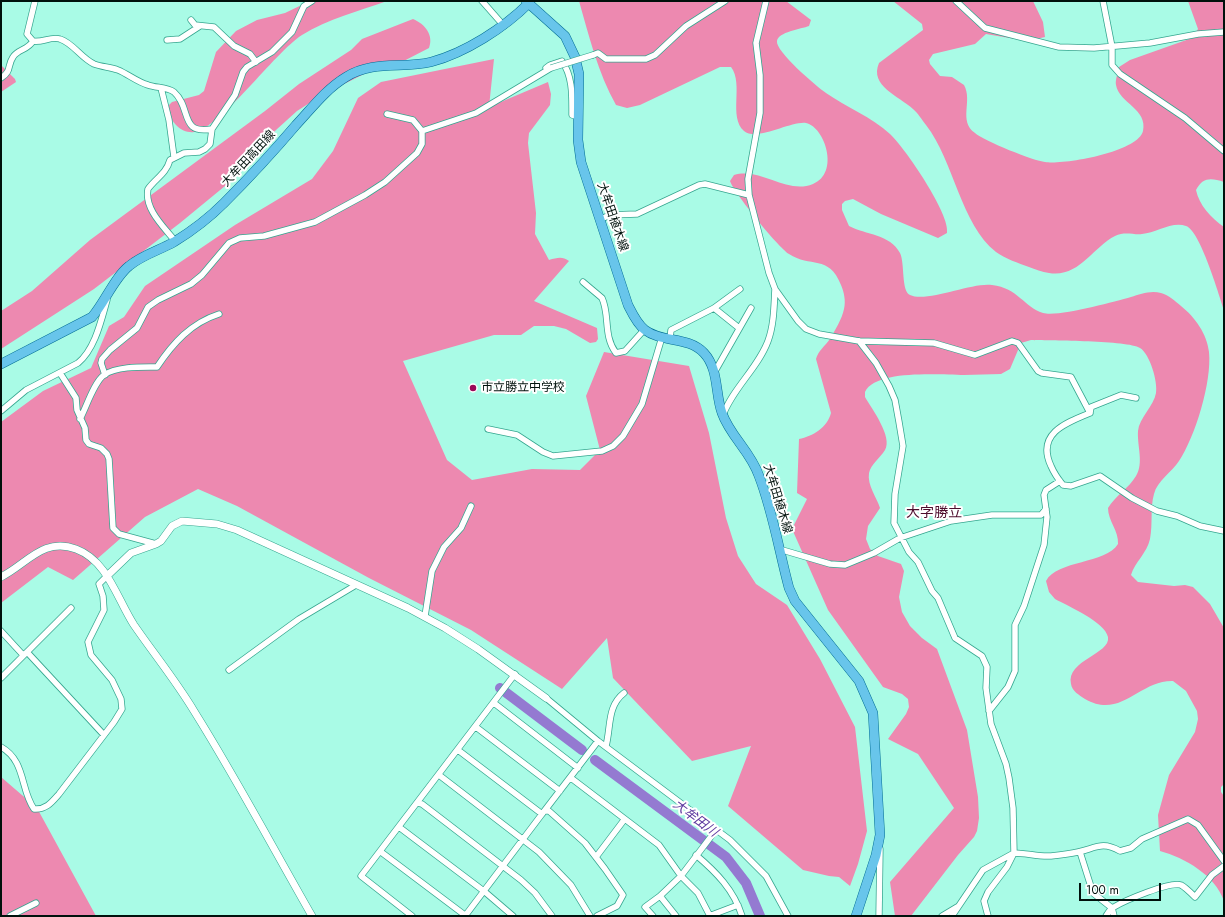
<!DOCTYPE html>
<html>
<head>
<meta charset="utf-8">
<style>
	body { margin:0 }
	#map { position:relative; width:1225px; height:917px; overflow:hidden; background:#a9fbe6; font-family:Jost,sans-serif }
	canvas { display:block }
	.frame { position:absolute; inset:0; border:2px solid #00110c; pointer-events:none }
	.scale { position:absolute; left:1079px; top:883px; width:82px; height:18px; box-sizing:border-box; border:2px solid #00110c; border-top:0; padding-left:5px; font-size:12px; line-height:14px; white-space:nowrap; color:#00110c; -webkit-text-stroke:3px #fff; paint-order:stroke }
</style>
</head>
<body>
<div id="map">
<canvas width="1225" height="917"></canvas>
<div class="frame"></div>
<div class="scale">100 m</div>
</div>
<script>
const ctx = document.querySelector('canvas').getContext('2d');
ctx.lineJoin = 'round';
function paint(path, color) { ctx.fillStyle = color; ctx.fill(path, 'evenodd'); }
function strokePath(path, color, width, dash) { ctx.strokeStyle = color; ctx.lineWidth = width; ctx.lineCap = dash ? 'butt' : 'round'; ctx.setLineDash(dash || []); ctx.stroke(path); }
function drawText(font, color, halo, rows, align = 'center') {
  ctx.font = font + ' Jost,"Noto Sans JP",sans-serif'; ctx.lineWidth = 4; ctx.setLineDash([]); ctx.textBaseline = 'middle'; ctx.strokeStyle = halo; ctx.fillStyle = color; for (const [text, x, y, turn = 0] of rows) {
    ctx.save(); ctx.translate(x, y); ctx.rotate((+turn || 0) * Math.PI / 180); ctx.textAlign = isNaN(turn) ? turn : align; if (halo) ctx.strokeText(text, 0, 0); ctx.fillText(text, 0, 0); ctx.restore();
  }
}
const forest = new Path2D(`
	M 310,1 L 387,1 C 359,11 328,19 302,35 C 274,53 221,128 194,132 C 188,133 181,130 177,126 C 172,121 167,113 169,105 L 172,102 L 199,95 L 204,91 L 216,52 L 236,31 L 257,20 L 285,13 Z
	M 579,1 L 786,1 L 811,20 L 809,26 C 801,29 778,32 777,41 C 775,51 816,86 826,93 C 846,107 872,117 890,134 C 905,148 951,215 947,233 L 938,238 L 881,214 L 853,199 L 845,201 L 842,204 L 842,210 L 849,226 C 866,235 890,234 900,253 C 905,263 901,291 910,295 C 927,303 972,282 992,285 C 1018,288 1024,307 1043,313 C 1059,317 1113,302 1131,297 C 1140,294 1151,290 1161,293 C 1169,295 1175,301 1181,306 C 1195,317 1207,334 1209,352 C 1212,382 1195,437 1179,461 C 1172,472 1157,481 1154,494 C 1150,508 1153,524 1150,539 C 1147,553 1135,562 1131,575 L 1138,582 L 1174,586 L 1185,585 L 1193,587 L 1210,604 L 1224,628 L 1224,784 L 1221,787 L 1221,792 L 1224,796 L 1224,901 C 1215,875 1185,858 1160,851 L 1158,815 L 1169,775 L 1195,732 L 1198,719 L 1197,711 L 1186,691 L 1173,681 C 1139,680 1121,720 1085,699 C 1079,695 1072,691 1071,684 C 1066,660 1111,654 1108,637 C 1105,622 1068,606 1055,599 L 1049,592 L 1046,581 C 1057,560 1106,564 1118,544 C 1119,531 1108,521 1108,508 C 1115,496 1129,488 1136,476 C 1144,463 1137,446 1138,431 C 1139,418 1154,406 1156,393 C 1158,382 1150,354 1140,348 C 1127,340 1052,341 1031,340 L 1021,343 L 1010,369 L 1001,374 C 989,374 976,375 964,375 C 941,375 876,369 865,392 L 865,397 C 872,409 893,437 885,450 C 880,458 871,464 869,473 C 867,485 877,498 880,508 L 868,526 L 866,539 L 870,549 L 878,556 L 901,564 L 904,571 L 899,597 L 902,612 L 910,626 L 922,638 L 937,649 L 967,730 L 978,797 L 979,818 L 977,831 L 974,837 L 958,855 L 911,916 L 895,916 L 890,882 L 954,808 L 918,754 L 888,739 L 906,714 L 909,707 L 908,699 L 902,694 L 883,687 L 828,610 L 792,529 L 807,499 L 797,493 L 799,439 C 813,436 827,428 831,413 L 816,359 C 818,351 825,346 830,339 C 835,330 842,319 844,309 C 846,301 844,292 841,285 C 829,254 810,268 789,254 C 778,247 734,193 730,181 L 734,175 C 761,167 787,195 813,184 C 840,173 825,127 806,123 C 790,121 757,142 744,131 C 728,117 744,84 731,67 L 720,67 L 640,105 L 627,108 L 616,105 C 598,73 589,36 579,1 Z
	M 893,1 L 1033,1 L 1043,22 L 1045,37 L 1027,41 L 986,34 L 975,44 L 933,54 L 929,60 L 930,64 L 940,76 L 952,77 L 964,85 C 973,101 958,121 975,133 C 984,141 1034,161 1045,162 C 1064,165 1138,152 1143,131 C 1148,109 1119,103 1116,85 C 1115,80 1118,73 1119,67 L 1130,60 L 1192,38 L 1198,29 L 1188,1 L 1224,1 L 1224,182 C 1211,178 1203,177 1196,190 C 1199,205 1211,218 1224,227 L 1224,310 C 1219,295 1200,230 1186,226 C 1172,221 1156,233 1142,234 C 1133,235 1125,231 1115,236 C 1093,247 1079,278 1049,273 C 1042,272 1035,269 1029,267 C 1018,263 1006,259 996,252 C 961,225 954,161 926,125 C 922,120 918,113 913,109 C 899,96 869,86 879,63 L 923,30 L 922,24 Z
	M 413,19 C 425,24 434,35 429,48 L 396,65 L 368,72 L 322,95 L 297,111 L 276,130 L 225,186 L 180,223 L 94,289 L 1,349 L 1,311 L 32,291 L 90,240 L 265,111 L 299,84 L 351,50 L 362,39 Z
	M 494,59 L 489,107 L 548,82 L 551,94 L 550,105 L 529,133 L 528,143 L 536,213 L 535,234 L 549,260 C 557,258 562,256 569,261 L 534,301 L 597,328 L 598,339 L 596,342 L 590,343 L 566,329 L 554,326 L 534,326 L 521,335 L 494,335 L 403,361 L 447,460 L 472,480 L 532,469 L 580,470 L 600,450 L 586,396 L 604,352 L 689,366 L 709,433 L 726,518 L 738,556 L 756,584 L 787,605 L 820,659 L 855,727 L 867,831 L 858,864 L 850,886 L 839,877 L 829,876 L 803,870 L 728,806 L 751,746 L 692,761 L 613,678 L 607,638 L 562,689 L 471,630 L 369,578 L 237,506 L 198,489 L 145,517 L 73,580 L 48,567 L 1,603 L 1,422 L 43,391 L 91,368 L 109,326 L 124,317 L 145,286 L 235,225 L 312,179 L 333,151 L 358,98 L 381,82 Z
	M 1,65 L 15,79 L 16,82 L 1,92 Z
	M 1,777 L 37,808 L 96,916 L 1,916 Z`);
const river = new Path2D(`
	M 500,688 L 582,750
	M 595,760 L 726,857 L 746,883 L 760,916`);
const minor = new Path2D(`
	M 35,1 L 27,34 L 33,41 C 42,43 51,36 60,39 C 73,43 81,58 94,64 C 102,67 110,67 118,70 C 128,74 137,82 148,85 C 156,88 167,87 174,92 C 192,108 179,135 212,129
	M 482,1 L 504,26
	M 766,1 L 756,43 L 760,75 L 760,113 L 748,179 L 749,195 L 769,273 L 775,289 L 798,321 L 806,329 L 819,334 L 859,341 L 934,343 L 975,355 L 1012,341 L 1018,343 L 1038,371 L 1042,373 L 1071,377 L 1090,413
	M 956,1 L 985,28 L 1059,47 L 1094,48 L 1150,43 L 1198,34 L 1224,32
	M 1103,1 L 1112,47 L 1112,65 L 1120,74 L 1185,118 L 1224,151
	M 191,20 L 195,25 L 214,27 L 234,46 L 250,54 L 256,62
	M 167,40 L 180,39 L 200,26
	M 593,55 L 598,53 L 606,59 L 646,59 L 655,55 L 686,26 L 725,1
	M 546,68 L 550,65 L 562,61 C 573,77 572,96 572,115 L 579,117
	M 1,78 C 12,71 7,66 13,57 C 18,49 28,50 33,41
	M 161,88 L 169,120 L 174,157
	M 422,131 L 476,113 L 551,68
	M 601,219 L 610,215 L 637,214 L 699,185 L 705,184 L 749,195
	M 175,241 C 164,227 144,209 148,189 C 156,178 166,174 170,160 L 184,153 L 199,152 L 205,149 L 210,144 L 212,129 L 235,95 L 243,72 L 247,67 L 272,52 L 292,32 L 304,6 L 312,1
	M 583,282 L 602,298 C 610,315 603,336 616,353 L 625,351 L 644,330
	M 714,308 L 739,328
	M 670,338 L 671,330 L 714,308 L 740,289
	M 859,341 L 876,363 L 889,386 L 895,400 L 899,422 L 903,446 L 895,494 L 894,523 L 909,552 L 918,562 L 932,591 L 938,598 L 955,638 L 982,656 L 987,667 L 986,688 L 991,724 L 1006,764 L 1009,778 L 1013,808 L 1014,853 L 983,870 L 952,916
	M 60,373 L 76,398 L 77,410 L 85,428 L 86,440 L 89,444 L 101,448 L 107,454 L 109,459 L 113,528 L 119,534 L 156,544
	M 714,373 L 751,308
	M 105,375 L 101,363 L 102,359 L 110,350 L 137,328 L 148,307 L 158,300 L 191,284 L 202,275 L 229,243 L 240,238 L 264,236 L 315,222 L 365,195 L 385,182 L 417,153 L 422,144 L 422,131 L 413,120 L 387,114
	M 1,411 L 26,390 L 78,363 C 95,349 101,321 107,300
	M 1090,413 C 1065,423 1036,434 1051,466 C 1054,473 1058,479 1063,485 L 1071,486 L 1100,476 L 1132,498 L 1157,511 L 1177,516 L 1200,526 L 1224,531
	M 1090,413 L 1091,407 L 1121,395 L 1136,398
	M 723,415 C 733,388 758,368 768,341 C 774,325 774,306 775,289
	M 80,419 C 86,408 94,382 104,375 C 117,366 142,367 157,367 C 173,343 191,323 219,314
	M 488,429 L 517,435 L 543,452 L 553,456 L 602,451 L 613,446 L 623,436 L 642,404 L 662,337
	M 779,549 L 830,564 L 845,565 L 874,553 L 900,538 L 951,521 L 992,515 L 1041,515 L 1046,509
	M 425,616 L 432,571 L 444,547 L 461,528 L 471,506
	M 1,631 L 23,655
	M 27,652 L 104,735
	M 229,670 L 299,619 L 356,585
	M 1,678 L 71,608
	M 546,698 L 598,741 L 730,840 L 766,876 L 788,916
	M 494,703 L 578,768
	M 989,711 L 1008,687 L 1015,671 L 1015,625 L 1024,606 L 1044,545 L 1047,517 L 1044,495 L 1046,490 L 1060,481
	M 476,727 L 560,791
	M 606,746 C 611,727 607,706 624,693
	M 1,747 C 26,761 20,789 34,809 C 46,810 52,802 59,794 L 114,722 L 122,709 L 121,699 L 112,680 L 91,655 L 88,642 L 104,610 L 103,596 L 99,584 L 107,576
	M 458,750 L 542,814 L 598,741
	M 439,775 L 539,852 L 571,885 L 590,916
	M 571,778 L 659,845 L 681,876 L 698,893 L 710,916
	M 418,803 L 422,804 L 521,880 L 535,893 L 552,916
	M 545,811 L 549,811 L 585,843 L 605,869 L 623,895 L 617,906 L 597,916
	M 399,827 L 485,892 L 513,916
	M 381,852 L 466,916
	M 1080,852 L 1093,893 L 1112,908 L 1114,916
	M 696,855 C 716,872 734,890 742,916
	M 596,857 L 624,820
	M 660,896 L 676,916
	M 10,916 L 36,903
	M 412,916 L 361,876 L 515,674
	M 465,916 L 542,814
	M 653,916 L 645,907 L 660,896 L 681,876 L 716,830
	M 709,916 L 738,905
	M 879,916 L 880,849
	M 942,916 L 957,907
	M 988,916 L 984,901 L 988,892 L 1007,867 L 1014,853 C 1026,853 1039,857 1051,856 C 1060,855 1069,854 1078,852 C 1096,848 1102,841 1120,851 L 1131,848 L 1142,839 L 1188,819 L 1198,825 L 1224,861
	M 1106,916 C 1108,913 1110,909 1114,907 C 1124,901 1170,881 1181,885 C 1185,887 1191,893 1195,897 L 1212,875 L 1224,866`);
const tertiary = new Path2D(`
	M 107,576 L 131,553 L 156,544 L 161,541 L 172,526 L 182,521 L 217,524 L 237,530 L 408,608 L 445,628 L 478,649 L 546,698
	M 1,577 C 27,564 43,537 76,549 C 108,561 117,599 134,625 C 154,654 176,681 194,711 C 236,778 273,848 312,916`);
const primary = new Path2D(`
	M 526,1 L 565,36 L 575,57 L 579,74 L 578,140 L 581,162 L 628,305 C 632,313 637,324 645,330 C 662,343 688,336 704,353 C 719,369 715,394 722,413 C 730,436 751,452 759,476 C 773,512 779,551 789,588 L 795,601 L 859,681 L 873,713 L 880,835 L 876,855 L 856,916
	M 1,364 L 92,317 C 105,302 114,278 129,266 C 142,255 160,250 174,242 C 192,231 210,217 224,203 C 249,178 273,152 296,125 C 311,109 326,89 346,77 C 373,60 402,69 431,62 C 465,53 504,28 529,3`);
const minorBridge = new Path2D(`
	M 551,68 L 593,55`);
const markers = [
	[473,388,4,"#9a0858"]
];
const streetNames = [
	["大牟田高田線",249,159,-47],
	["大牟田植木線",612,217,71],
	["大牟田植木線",777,499,73]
];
const poiNames = [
	["市立勝立中学校",481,388]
];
const waterNames = [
	["大牟田川",695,819,37]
];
const quarterNames = [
	["大字勝立",934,514]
];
paint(forest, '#ed89b0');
strokePath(river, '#947ad1', 10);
strokePath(minor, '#35a68f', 7);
strokePath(tertiary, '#35a68f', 8);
strokePath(primary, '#026d94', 10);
strokePath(minor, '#fff', 5.5);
strokePath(tertiary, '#fff', 7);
strokePath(primary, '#68c5eb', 9);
strokePath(minorBridge, '#35a68f', 7, []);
strokePath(minorBridge, '#fff', 5.5);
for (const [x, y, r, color] of markers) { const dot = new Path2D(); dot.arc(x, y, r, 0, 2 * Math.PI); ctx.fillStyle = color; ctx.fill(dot); strokePath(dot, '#fff', 1.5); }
drawText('12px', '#00110c', '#fff', streetNames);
drawText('12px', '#00110c', '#fff', poiNames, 'left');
drawText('italic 13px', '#5d389e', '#fff', waterNames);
drawText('14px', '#4d0c2c', '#fff', quarterNames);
</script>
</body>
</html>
